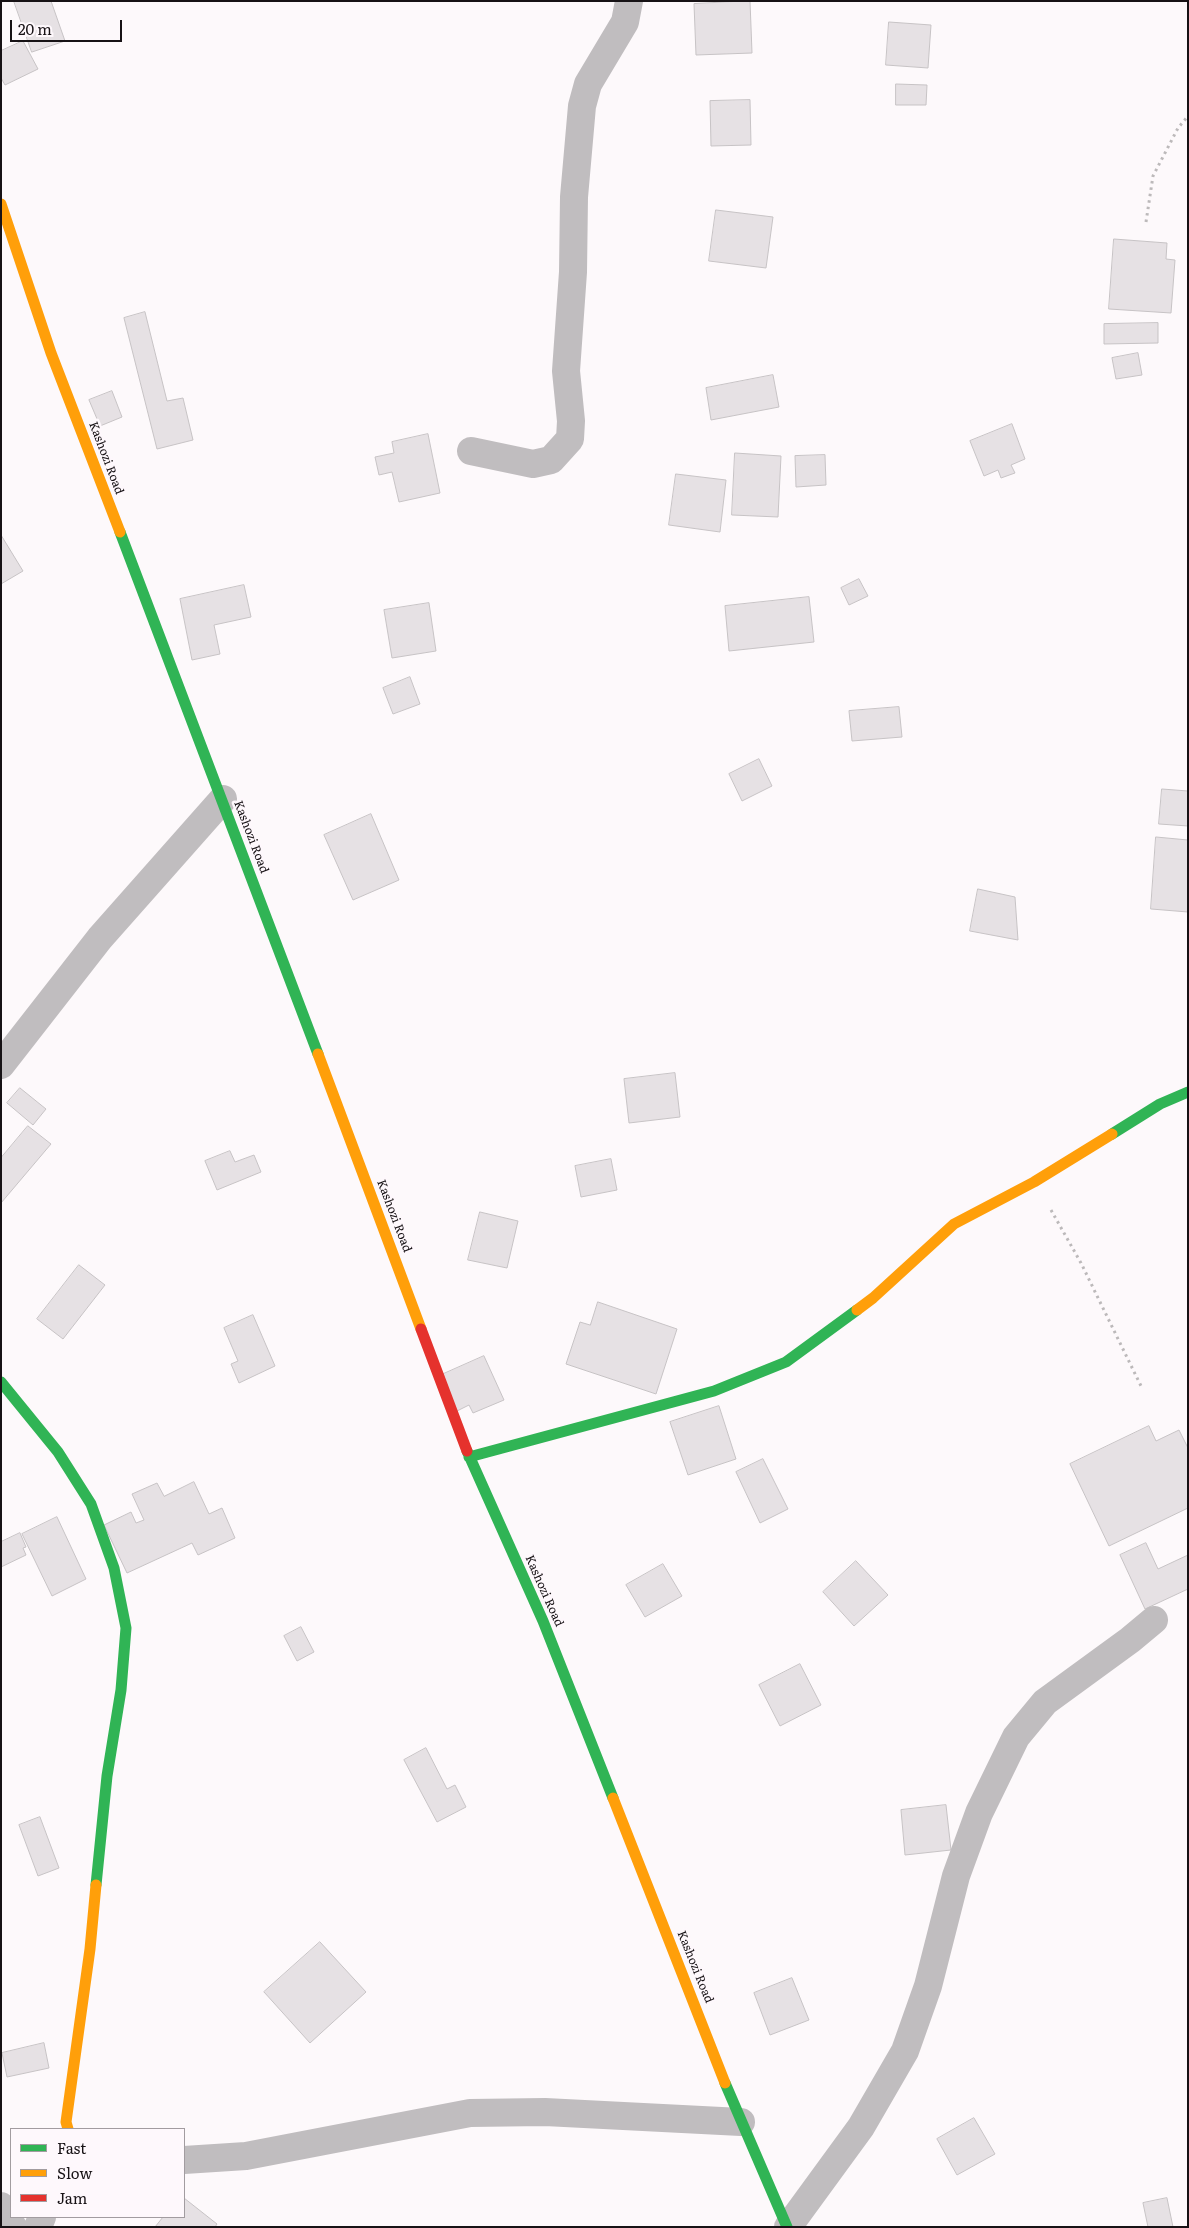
<!DOCTYPE html>
<html>
<head>
<meta charset="utf-8">
<style>
	body { margin:0 }
	#map { position:relative; width:1189px; height:2228px; overflow:hidden; background:#fdf9fb; font-family:Literata,serif }
	canvas { display:block }
	.frame { position:absolute; inset:0; border:2px solid #171215; pointer-events:none }
	.legend { position:absolute; left:10px; top:2128px; width:175px; height:90px; box-sizing:border-box; background:#fef8fc; border:1px solid #a29ca0; margin:0; padding:6px 9px; list-style:none; font-size:15px; color:#171215 }
	.legend li { display:flex; align-items:center; gap:10px; height:25px }
	.legend b { width:25px; border:1px solid #a29ca0 }
	.scale { position:absolute; left:10px; top:20px; width:112px; height:22px; box-sizing:border-box; border:2px solid #171215; border-top:0; padding-left:6px; font-size:15px; line-height:18px; white-space:nowrap; color:#171215; -webkit-text-stroke:4px #fef8fc; paint-order:stroke }
</style>
</head>
<body>
<div id="map">
<canvas width="1189" height="2228"></canvas>
<div class="frame"></div>
<ul class="legend">
<li><b style="height:6px;background:#30b455"></b>Fast</li>
<li><b style="height:6px;background:#ff9f0a"></b>Slow</li>
<li><b style="height:6px;background:#e5322d"></b>Jam</li>
</ul>
<div class="scale">20 m</div>
</div>
<script>
const ctx = document.querySelector('canvas').getContext('2d');
ctx.lineJoin = 'round';
function paint(path, color) { ctx.fillStyle = color; ctx.fill(path, 'evenodd'); }
function strokePath(path, color, width, dash) { ctx.strokeStyle = color; ctx.lineWidth = width; ctx.lineCap = dash ? 'butt' : 'round'; ctx.setLineDash(dash || []); ctx.stroke(path); }
function drawText(font, color, halo, rows, align = 'center') {
  ctx.font = font + ' Literata,serif'; ctx.lineWidth = 5; ctx.setLineDash([]); ctx.textBaseline = 'middle'; ctx.strokeStyle = halo; ctx.fillStyle = color; for (const [text, x, y, turn = 0] of rows) {
    ctx.save(); ctx.translate(x, y); ctx.rotate((+turn || 0) * Math.PI / 180); ctx.textAlign = isNaN(turn) ? turn : align; if (halo) ctx.strokeText(text, 0, 0); ctx.fillText(text, 0, 0); ctx.restore();
  }
}
const building = new Path2D(`
	M 14,1 L 51,1 L 65,41 L 32,52 Z
	M 750,1 L 752,53 L 696,55 L 694,4 Z
	M 889,22 L 931,25 L 928,68 L 886,65 Z
	M 23,41 L 38,69 L 5,85 L 1,78 L 1,51 Z
	M 896,84 L 927,85 L 926,105 L 896,105 Z
	M 750,100 L 751,145 L 711,146 L 710,101 Z
	M 716,210 L 773,217 L 766,268 L 709,261 Z
	M 1114,239 L 1167,243 L 1166,259 L 1175,260 L 1171,313 L 1109,309 Z
	M 145,312 L 167,401 L 183,398 L 193,440 L 157,449 L 124,318 Z
	M 1158,323 L 1158,343 L 1104,344 L 1104,324 Z
	M 1138,353 L 1142,375 L 1116,379 L 1112,358 Z
	M 773,375 L 779,407 L 711,420 L 706,388 Z
	M 112,391 L 122,417 L 100,426 L 89,400 Z
	M 1012,424 L 1025,459 L 1011,465 L 1015,473 L 1001,478 L 998,470 L 984,476 L 970,441 Z
	M 428,434 L 440,493 L 399,502 L 392,472 L 379,475 L 375,457 L 394,453 L 392,442 Z
	M 735,453 L 781,456 L 778,517 L 732,515 Z
	M 825,455 L 826,485 L 796,487 L 795,456 Z
	M 676,474 L 726,480 L 720,532 L 669,525 Z
	M 1,535 L 23,571 L 1,584 Z
	M 859,579 L 868,596 L 849,605 L 841,588 Z
	M 244,585 L 251,617 L 214,625 L 220,654 L 192,660 L 180,599 Z
	M 809,597 L 814,642 L 729,651 L 725,606 Z
	M 429,603 L 436,651 L 392,658 L 384,610 Z
	M 410,677 L 420,704 L 393,714 L 383,688 Z
	M 899,707 L 902,737 L 852,741 L 849,711 Z
	M 759,759 L 772,786 L 742,801 L 729,774 Z
	M 1162,789 L 1188,791 L 1188,826 L 1159,824 Z
	M 371,814 L 399,880 L 353,900 L 324,835 Z
	M 1156,837 L 1188,840 L 1188,912 L 1151,909 Z
	M 978,889 L 1015,897 L 1018,940 L 970,931 Z
	M 675,1073 L 680,1117 L 629,1123 L 624,1079 Z
	M 20,1088 L 46,1109 L 33,1125 L 7,1103 Z
	M 28,1126 L 51,1144 L 1,1203 L 1,1158 Z
	M 230,1151 L 235,1162 L 254,1155 L 261,1172 L 217,1190 L 205,1161 Z
	M 611,1159 L 617,1190 L 581,1197 L 575,1166 Z
	M 480,1212 L 518,1221 L 507,1268 L 468,1260 Z
	M 79,1265 L 105,1285 L 63,1339 L 37,1319 Z
	M 598,1302 L 677,1329 L 656,1394 L 566,1364 L 580,1322 L 590,1325 Z
	M 253,1315 L 275,1366 L 239,1383 L 231,1364 L 238,1361 L 224,1328 Z
	M 484,1356 L 504,1400 L 473,1413 L 469,1405 L 455,1412 L 439,1376 Z
	M 719,1406 L 736,1459 L 688,1475 L 670,1422 Z
	M 1149,1426 L 1156,1441 L 1179,1430 L 1188,1448 L 1188,1508 L 1109,1546 L 1070,1464 Z
	M 763,1459 L 788,1509 L 760,1523 L 736,1472 Z
	M 194,1482 L 209,1514 L 222,1508 L 235,1538 L 198,1555 L 192,1543 L 127,1573 L 104,1525 L 131,1512 L 136,1523 L 144,1520 L 132,1494 L 157,1483 L 164,1496 Z
	M 57,1517 L 86,1579 L 52,1596 L 22,1534 Z
	M 20,1533 L 26,1547 L 23,1548 L 26,1555 L 1,1567 L 1,1542 Z
	M 1146,1543 L 1158,1569 L 1188,1555 L 1188,1589 L 1145,1609 L 1120,1555 Z
	M 856,1561 L 888,1595 L 854,1626 L 823,1592 Z
	M 663,1564 L 682,1596 L 645,1617 L 626,1585 Z
	M 301,1627 L 314,1652 L 297,1661 L 284,1636 Z
	M 800,1664 L 821,1705 L 780,1726 L 759,1685 Z
	M 426,1748 L 447,1789 L 455,1785 L 466,1807 L 437,1822 L 404,1760 Z
	M 946,1805 L 951,1850 L 905,1855 L 901,1810 Z
	M 40,1817 L 59,1868 L 38,1876 L 19,1825 Z
	M 320,1942 L 366,1992 L 310,2043 L 264,1992 Z
	M 792,1978 L 809,2020 L 770,2035 L 754,1993 Z
	M 44,2043 L 49,2068 L 7,2077 L 2,2053 Z
	M 974,2118 L 995,2154 L 957,2175 L 937,2139 Z
	M 184,2198 L 217,2224 L 215,2227 L 155,2227 L 163,2217 L 184,2217 Z
	M 1167,2198 L 1173,2227 L 1148,2227 L 1143,2203 Z`);
const path = new Path2D(`
	M 1146,222 L 1153,176 L 1178,128 L 1188,116
	M 1051,1210 L 1081,1263 L 1141,1386`);
const street = new Path2D(`
	M 471,451 L 533,464 L 551,460 L 570,439 L 571,421 L 566,371 L 573,272 L 574,197 L 582,106 L 588,84 L 625,22 L 629,1
	M 1,1065 L 100,938 L 223,799
	M 184,2160 L 246,2156 L 470,2113 L 545,2112 L 741,2122
	M 1,2206 L 13,2227
	M 38,2227 L 42,2217
	M 788,2227 L 861,2127 L 905,2051 L 928,1986 L 956,1876 L 979,1813 L 1016,1737 L 1045,1702 L 1130,1640 L 1154,1620`);
const fast = new Path2D(`
	M 120,532 L 318,1054
	M 1112,1134 L 1160,1104 L 1188,1092
	M 1,1382 L 58,1452 L 91,1504 L 114,1568 L 126,1628 L 121,1690 L 107,1776 L 96,1885
	M 467,1451 L 543,1621 L 613,1798
	M 469,1457 L 714,1391 L 786,1362 L 857,1310
	M 725,2083 L 787,2227`);
const slow = new Path2D(`
	M 1,204 L 51,353 L 120,532
	M 318,1054 L 421,1329
	M 857,1310 L 873,1298 L 954,1224 L 1034,1182 L 1112,1134
	M 613,1798 L 725,2083
	M 68,2129 L 66,2122 L 90,1949 L 96,1885`);
const jam = new Path2D(`
	M 421,1329 L 467,1451`);
const streetNames = [
	["Kashozi Road",106,458,69],
	["Kashozi Road",251,837,69],
	["Kashozi Road",394,1216,69],
	["Kashozi Road",544,1591,66],
	["Kashozi Road",695,1967,68]
];
paint(building, '#e6e1e4');
strokePath(building, '#c7c3c5', 1);
strokePath(path, '#bcb9ba', 3, [2.5, 4]);
strokePath(street, '#c0bdbf', 28);
strokePath(fast, '#30b455', 11);
strokePath(slow, '#ff9f0a', 11);
strokePath(jam, '#e5322d', 11);
drawText('12px', '#171215', '#fef8fc', streetNames);
</script>
</body>
</html>
